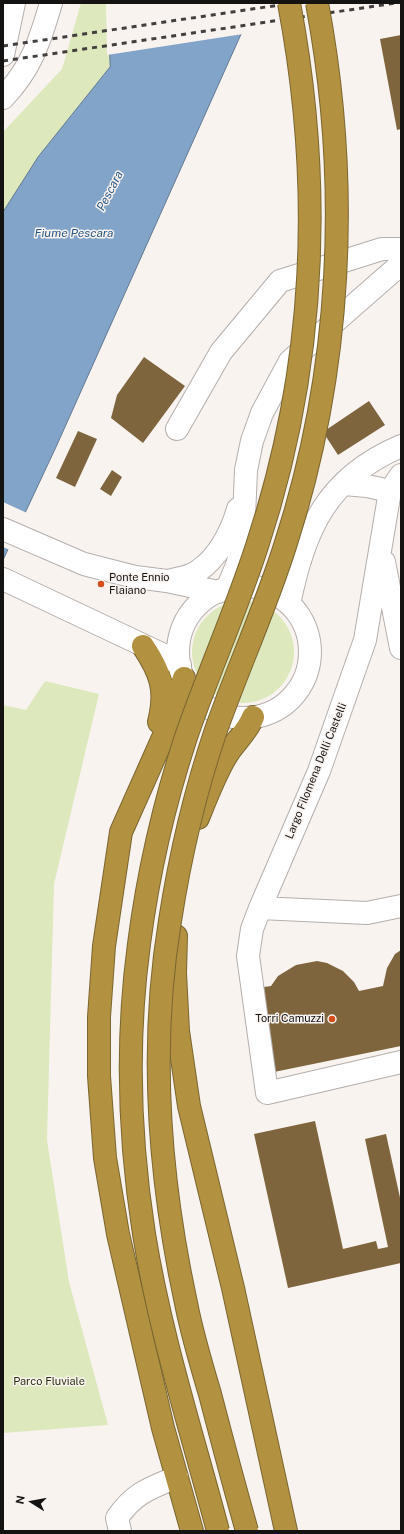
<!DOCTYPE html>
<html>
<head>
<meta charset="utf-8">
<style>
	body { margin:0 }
	#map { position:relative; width:404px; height:1534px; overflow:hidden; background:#f9f3f0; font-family:"Public Sans",sans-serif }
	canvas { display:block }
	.frame { position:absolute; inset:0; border:4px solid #151312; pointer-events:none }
	.north { position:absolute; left:12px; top:1482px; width:40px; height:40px; -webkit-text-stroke:3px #f9f3f0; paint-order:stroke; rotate:281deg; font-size:11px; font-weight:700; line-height:16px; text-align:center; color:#151312 }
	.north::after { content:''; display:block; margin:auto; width:14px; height:18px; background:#151312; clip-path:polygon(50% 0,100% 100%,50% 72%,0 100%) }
</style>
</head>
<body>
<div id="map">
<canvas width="404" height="1534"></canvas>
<div class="frame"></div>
<div class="north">N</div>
</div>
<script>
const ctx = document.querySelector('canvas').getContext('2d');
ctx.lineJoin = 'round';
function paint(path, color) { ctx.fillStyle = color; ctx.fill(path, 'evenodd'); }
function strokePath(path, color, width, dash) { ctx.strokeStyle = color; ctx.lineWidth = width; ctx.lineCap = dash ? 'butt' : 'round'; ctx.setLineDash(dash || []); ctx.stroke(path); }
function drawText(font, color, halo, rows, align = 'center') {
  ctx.font = font + ' "Public Sans",sans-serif'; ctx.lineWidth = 3; ctx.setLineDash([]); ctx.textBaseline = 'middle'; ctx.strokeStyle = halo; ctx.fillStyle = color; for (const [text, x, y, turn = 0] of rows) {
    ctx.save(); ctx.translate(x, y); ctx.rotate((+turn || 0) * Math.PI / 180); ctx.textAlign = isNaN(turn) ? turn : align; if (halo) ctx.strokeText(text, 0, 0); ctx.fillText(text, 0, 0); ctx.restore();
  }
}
const green = new Path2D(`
	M 81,3 L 108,3 L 110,67 L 38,157 L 3,212 L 3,132 L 62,69 Z
	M192 652a51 51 0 1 1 102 0a51 51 0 1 1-102 0Z
	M 45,681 L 99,694 L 54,884 L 47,1140 L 69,1282 L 108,1425 L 3,1433 L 3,705 L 26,710 Z`);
const water = new Path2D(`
	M 108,3 L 255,3 L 56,447 L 3,560 L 3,212 L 38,157 L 110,67 Z`);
const pier = new Path2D(`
	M 106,3 L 257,3 L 243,34 L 107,55 Z
	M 3,502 L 27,513 L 10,550 L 3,547 Z`);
const building = new Path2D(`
	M 401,35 L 401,129 L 397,130 L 380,39 Z
	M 144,357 L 185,386 L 143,443 L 111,418 L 117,395 Z
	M 369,401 L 385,425 L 338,455 L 323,432 Z
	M 78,431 L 97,439 L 75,487 L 56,478 Z
	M 112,470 L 122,477 L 111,496 L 100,489 Z
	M 401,950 L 401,1046 L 274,1072 L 257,988 L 271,986 L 278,976 L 296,965 L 317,961 L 327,963 L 343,971 L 354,982 L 359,991 L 383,986 L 387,968 L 395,954 Z
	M 315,1121 L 343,1249 L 376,1241 L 378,1249 L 388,1247 L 365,1139 L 386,1134 L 401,1202 L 401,1263 L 288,1288 L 254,1134 Z`);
const minor = new Path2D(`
	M 3,55 L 14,3
	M 3,98 C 31,69 40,41 51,3
	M 177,429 L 221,352 L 280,281 L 382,249 L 401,249
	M 401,475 L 390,491 L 365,640 L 319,771 L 260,908 L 252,929 L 248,956 L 267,1093 L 401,1062
	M 344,484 L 367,486 L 390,491
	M 3,529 L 84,564 L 135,577 L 167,581 L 218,592
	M 384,562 L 401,648
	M 3,579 L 168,657 L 180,665
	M 169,581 C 179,578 190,577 198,571 C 218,558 232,531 238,509
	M178 652a66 66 0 1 1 132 0a66 66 0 1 1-132 0Z
	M 227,589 L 237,565 L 241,550 L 244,517 L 246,470 L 252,441 L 262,413 L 290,361 L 401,264
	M 289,604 C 305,529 326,478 401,446
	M 260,908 L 367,913 L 401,906
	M 120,1531 L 117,1518 C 134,1493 150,1488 177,1477`);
const highway = new Path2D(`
	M 143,646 C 161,673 167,690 159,722
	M 184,678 L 166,731 L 121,832 L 104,946 L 99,1017 L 99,1076 L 105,1158 L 118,1234 L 163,1428 L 192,1531
	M 198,818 C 206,798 214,777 225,758 C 233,743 247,733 253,717
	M 176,936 L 175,973 L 178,1031 L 189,1106 L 233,1288 L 286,1531`);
const rail = new Path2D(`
	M 3,46 L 293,3
	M 3,61 L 396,3`);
const highwayBridge = new Path2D(`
	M 218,1531 C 192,1433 160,1334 144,1234 C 129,1138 126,1040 139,944 C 148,874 164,804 186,737 C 208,673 236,611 257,546 C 316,367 324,188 289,3
	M 247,1531 C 234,1485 222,1440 210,1394 C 201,1364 192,1334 186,1303 C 159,1178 149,1048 170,921 C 180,856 195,792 216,730 C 238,668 265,609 285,546 C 342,371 351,184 317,3`);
const markers = [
	[101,584,4,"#d44d1a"],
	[332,1019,4,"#d44d1a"]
];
const poiNames = [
	["Ponte Ennio",109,578],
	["Flaiano",109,591],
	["Torri Camuzzi",324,1019,"right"]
];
const streetNames = [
	["Largo Filomena Delli Castelli",316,771,-68]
];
const parkNames = [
	["Parco Fluviale",49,1382]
];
const waterNames = [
	["Pescara",110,191,-63],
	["Fiume Pescara",74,233]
];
paint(green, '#dde8bd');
paint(water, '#82a4c8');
strokePath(water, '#617891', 1);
paint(pier, '#f9f3f0');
paint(building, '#7e653d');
strokePath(minor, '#b5afac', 24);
strokePath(highway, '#7b6630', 24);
strokePath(minor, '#fff', 22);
strokePath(highway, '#b29240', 22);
strokePath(rail, '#423f3e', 3, [5, 5]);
strokePath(highwayBridge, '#7b6630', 24, []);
strokePath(highwayBridge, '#b29240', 22);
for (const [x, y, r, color] of markers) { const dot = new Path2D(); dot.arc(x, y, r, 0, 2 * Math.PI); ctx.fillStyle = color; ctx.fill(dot); strokePath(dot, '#f9f3f0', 1.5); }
drawText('11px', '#151312', '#f9f3f0', poiNames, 'left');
drawText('11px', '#151312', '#f9f3f0', streetNames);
drawText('11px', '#2a310c', '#f9f3f0', parkNames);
drawText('italic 12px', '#255786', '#f9f3f0', waterNames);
</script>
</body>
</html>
